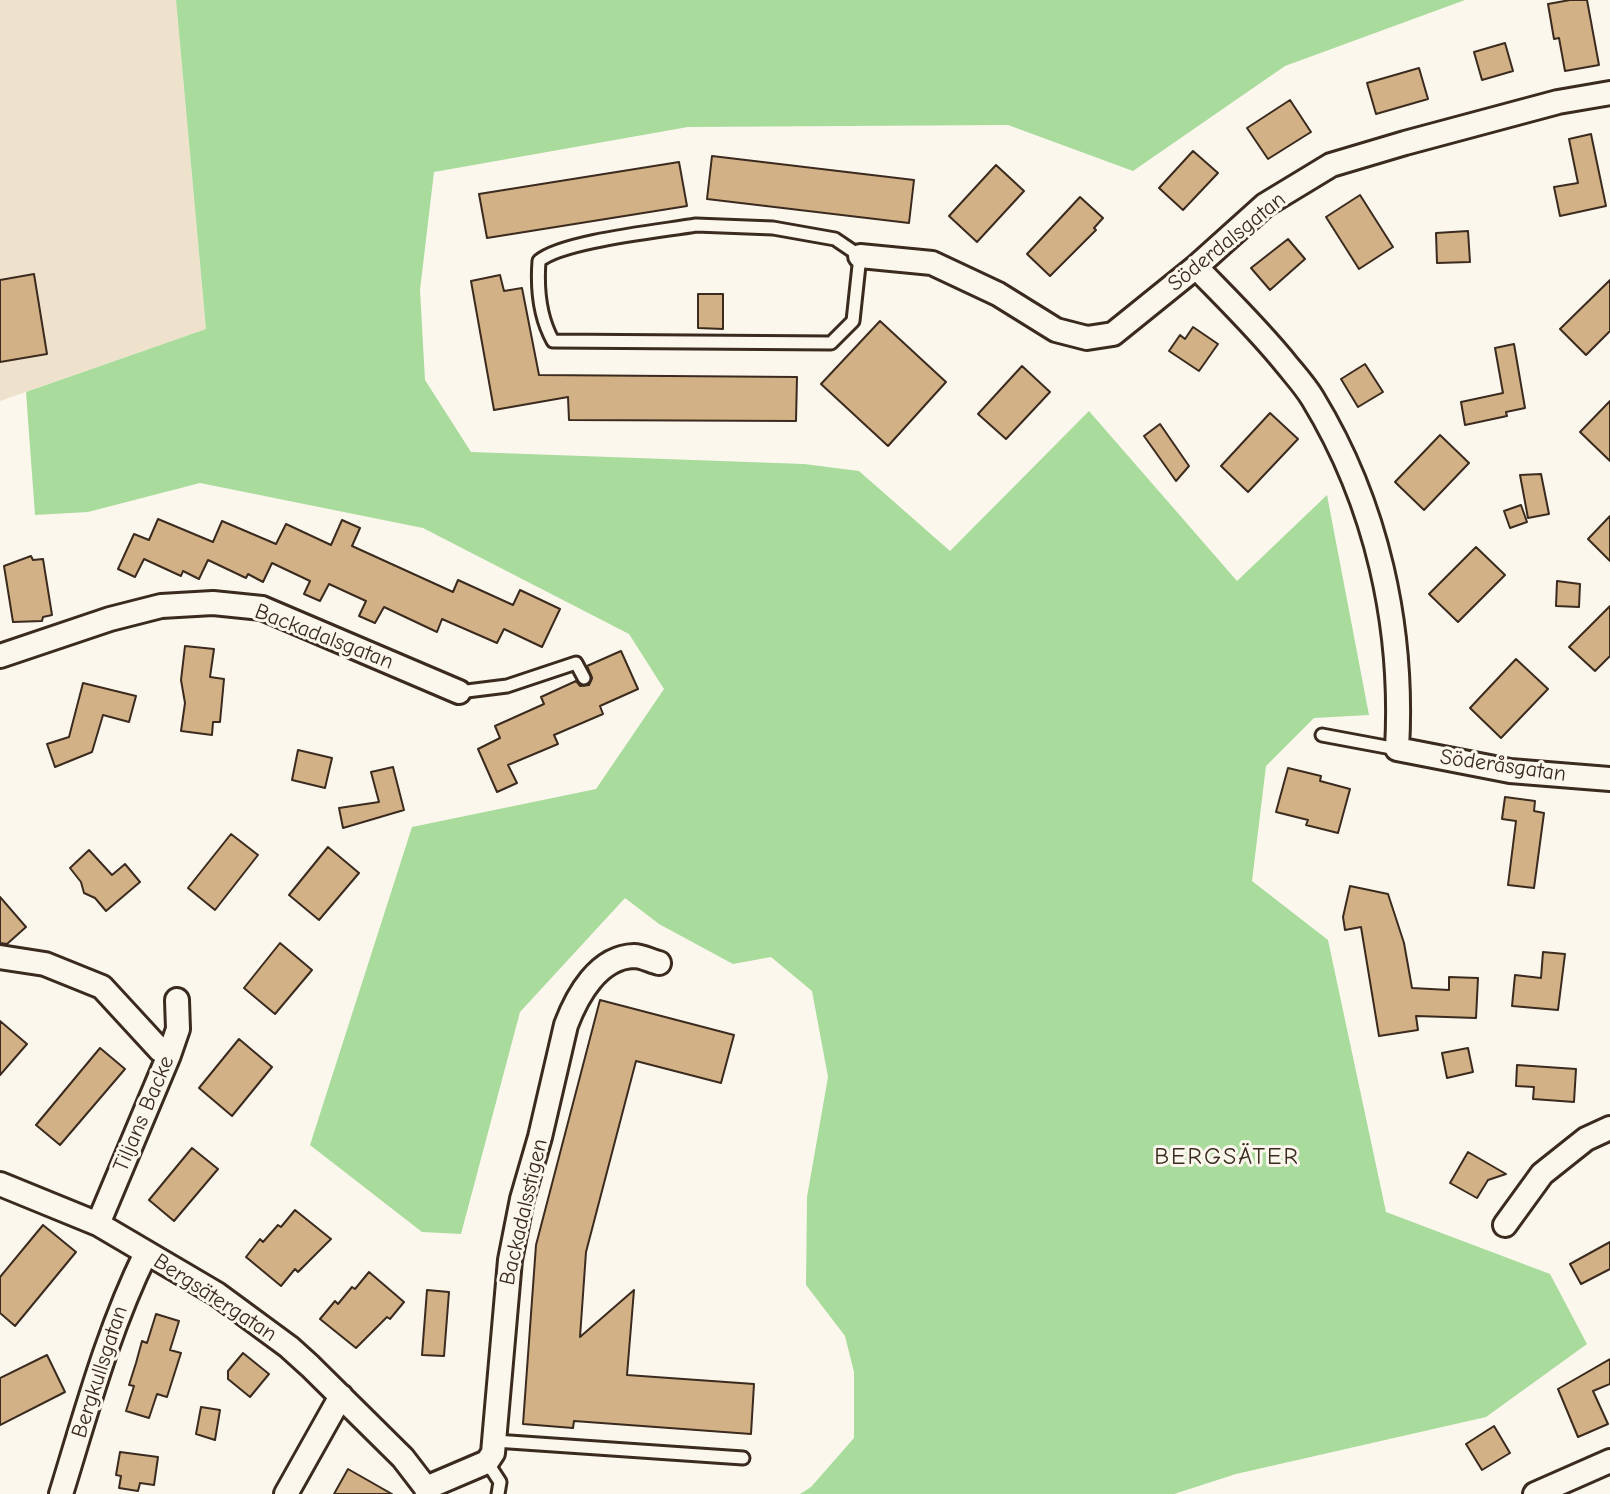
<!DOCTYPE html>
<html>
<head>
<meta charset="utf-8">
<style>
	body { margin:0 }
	canvas { display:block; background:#fbf7ec }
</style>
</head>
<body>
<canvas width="1610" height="1494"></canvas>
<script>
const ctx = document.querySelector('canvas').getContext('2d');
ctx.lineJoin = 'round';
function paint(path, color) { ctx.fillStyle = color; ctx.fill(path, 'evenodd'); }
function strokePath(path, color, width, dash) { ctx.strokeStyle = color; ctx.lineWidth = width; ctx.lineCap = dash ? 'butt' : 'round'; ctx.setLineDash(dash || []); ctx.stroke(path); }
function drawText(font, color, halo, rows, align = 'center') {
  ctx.font = font + ' "Comic Neue",sans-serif'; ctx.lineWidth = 6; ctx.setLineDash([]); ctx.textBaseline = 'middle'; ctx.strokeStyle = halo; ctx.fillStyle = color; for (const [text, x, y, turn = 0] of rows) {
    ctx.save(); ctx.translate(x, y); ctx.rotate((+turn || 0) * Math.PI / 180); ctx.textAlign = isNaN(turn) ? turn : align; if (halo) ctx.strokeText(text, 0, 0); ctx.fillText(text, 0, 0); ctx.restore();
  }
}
const built = new Path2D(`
	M 0,0 L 176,0 L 206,329 L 0,401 Z`);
const green = new Path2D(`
	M 176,0 L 1465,0 L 1285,66 L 1133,171 L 1008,125 L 688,127 L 434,172 L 420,290 L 425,380 L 471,452 L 804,464 L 859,471 L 950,551 L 1089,411 L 1237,581 L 1327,495 L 1369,715 L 1314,718 L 1266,766 L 1252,881 L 1328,940 L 1386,1212 L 1550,1274 L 1587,1344 L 1486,1417 L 1236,1474 L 1174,1494 L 800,1494 L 811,1487 L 854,1438 L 854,1372 L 845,1336 L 806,1285 L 807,1197 L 828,1077 L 812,991 L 771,957 L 733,964 L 659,924 L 625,898 L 520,1012 L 461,1234 L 422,1232 L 310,1145 L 412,827 L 596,789 L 664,689 L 629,634 L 423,528 L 200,483 L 88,512 L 35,515 L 26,392 L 206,329 Z`);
const building = new Path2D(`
	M 1570,0 L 1587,0 L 1599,65 L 1565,71 L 1559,38 L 1554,39 L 1548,4 Z
	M 1505,43 L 1513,71 L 1482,80 L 1474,52 Z
	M 1419,68 L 1428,99 L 1376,114 L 1367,83 Z
	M 1290,100 L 1311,132 L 1268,159 L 1247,128 Z
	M 1591,134 L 1606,206 L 1560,216 L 1554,187 L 1578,183 L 1569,139 Z
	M 1193,151 L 1218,173 L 1183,210 L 1159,188 Z
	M 712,156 L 914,180 L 909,223 L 707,199 Z
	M 679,162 L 687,206 L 487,238 L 479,194 Z
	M 996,165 L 1024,191 L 977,242 L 949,216 Z
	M 1360,195 L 1393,247 L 1359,269 L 1326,217 Z
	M 1080,197 L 1103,218 L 1094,228 L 1096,230 L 1050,276 L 1027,254 Z
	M 1468,231 L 1470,262 L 1437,263 L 1436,233 Z
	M 1288,239 L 1305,259 L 1270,290 L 1251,268 Z
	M 34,274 L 47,354 L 0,362 L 0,280 Z
	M 500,275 L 504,291 L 522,288 L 539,375 L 797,377 L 796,421 L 569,420 L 568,397 L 494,410 L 471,281 Z
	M 1610,280 L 1610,331 L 1586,355 L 1560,329 Z
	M 698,294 L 723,294 L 723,329 L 698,328 Z
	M 880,321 L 946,382 L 888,446 L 821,384 Z
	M 1193,327 L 1218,344 L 1199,371 L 1169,351 L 1180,335 L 1185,339 Z
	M 1514,344 L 1525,408 L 1506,412 L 1507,416 L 1465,425 L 1461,402 L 1503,393 L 1495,348 Z
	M 1365,364 L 1383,392 L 1358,407 L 1341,379 Z
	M 1022,366 L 1050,392 L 1006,439 L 978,414 Z
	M 1610,401 L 1610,461 L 1580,432 Z
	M 1270,413 L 1298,439 L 1248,492 L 1221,466 Z
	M 1160,424 L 1189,466 L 1176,481 L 1144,436 Z
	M 1440,435 L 1469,463 L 1424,510 L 1395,482 Z
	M 1541,474 L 1549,514 L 1528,518 L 1520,475 Z
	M 1521,505 L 1527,522 L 1510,528 L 1504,511 Z
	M 1610,516 L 1610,561 L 1588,539 Z
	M 158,519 L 213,542 L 222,521 L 276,544 L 286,524 L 331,545 L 342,520 L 360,528 L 352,546 L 453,592 L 458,580 L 513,605 L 520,590 L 560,609 L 542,647 L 504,629 L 497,643 L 442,619 L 437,632 L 384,607 L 375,623 L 359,616 L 366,601 L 329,584 L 320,601 L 304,594 L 310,581 L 272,563 L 263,582 L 248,574 L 246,578 L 208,560 L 199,579 L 183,571 L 181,576 L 144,559 L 135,577 L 118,569 L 134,534 L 149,540 Z
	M 1476,547 L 1505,575 L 1458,622 L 1429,594 Z
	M 31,556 L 33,560 L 43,559 L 52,615 L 43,617 L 42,621 L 13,622 L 4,566 Z
	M 1557,581 L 1580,584 L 1579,607 L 1556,606 Z
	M 1610,606 L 1610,656 L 1595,671 L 1569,647 Z
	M 185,646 L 214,649 L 210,677 L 224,679 L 220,722 L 213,722 L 212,735 L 181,731 L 185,703 L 181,680 Z
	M 621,651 L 638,689 L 600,706 L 603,714 L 554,735 L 558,744 L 508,765 L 517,783 L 497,792 L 478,749 L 500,738 L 495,726 L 544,704 L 541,697 L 576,681 L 580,686 L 589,685 L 592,678 L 587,666 Z
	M 1516,659 L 1548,689 L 1501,738 L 1470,708 Z
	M 83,683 L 136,696 L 129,722 L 103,715 L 92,752 L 55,767 L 47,744 L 69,737 Z
	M 298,750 L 332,758 L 325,788 L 292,780 Z
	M 393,767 L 404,810 L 343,828 L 339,808 L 379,802 L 371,772 Z
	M 1288,768 L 1321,776 L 1320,781 L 1350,789 L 1338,833 L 1306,825 L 1308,820 L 1276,812 Z
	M 1505,797 L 1535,801 L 1534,811 L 1544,813 L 1534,888 L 1508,885 L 1516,821 L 1502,819 Z
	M 231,834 L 258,855 L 215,910 L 188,888 Z
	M 328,847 L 359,873 L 319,920 L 289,895 Z
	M 89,850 L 112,875 L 125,864 L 140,882 L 106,911 L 95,898 L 84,893 L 81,882 L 70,868 Z
	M 1350,886 L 1388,894 L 1404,943 L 1412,988 L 1449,990 L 1449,977 L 1478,978 L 1476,1018 L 1416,1016 L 1418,1030 L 1379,1036 L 1361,927 L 1345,930 L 1343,917 Z
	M 0,897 L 26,927 L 7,944 L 0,943 Z
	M 280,943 L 312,970 L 275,1014 L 244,988 Z
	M 1543,952 L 1565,954 L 1558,1010 L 1512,1006 L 1515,975 L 1541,978 Z
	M 600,1000 L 734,1035 L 721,1083 L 636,1061 L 586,1252 L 580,1337 L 634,1290 L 627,1375 L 754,1384 L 751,1434 L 574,1421 L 573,1428 L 523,1424 L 536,1245 Z
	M 0,1021 L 27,1044 L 0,1075 Z
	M 239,1039 L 272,1067 L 232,1116 L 199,1088 Z
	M 100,1048 L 125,1069 L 60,1145 L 36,1125 Z
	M 1468,1048 L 1473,1072 L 1447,1078 L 1442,1053 Z
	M 1517,1065 L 1576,1069 L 1574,1102 L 1533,1099 L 1534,1087 L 1516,1086 Z
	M 192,1148 L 218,1169 L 174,1221 L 149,1200 Z
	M 1468,1152 L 1506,1174 L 1488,1180 L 1477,1198 L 1450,1183 Z
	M 295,1210 L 331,1239 L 298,1272 L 295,1269 L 281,1286 L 246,1257 L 260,1239 L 263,1242 L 278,1225 L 281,1227 Z
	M 43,1225 L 76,1252 L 15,1326 L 0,1313 L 0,1277 Z
	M 1610,1242 L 1610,1269 L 1581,1284 L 1570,1264 Z
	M 369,1272 L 404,1302 L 390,1319 L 387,1317 L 356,1348 L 320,1319 L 335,1301 L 338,1304 L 352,1287 L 355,1289 Z
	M 427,1290 L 449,1292 L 444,1356 L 422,1355 Z
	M 156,1314 L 179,1321 L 170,1350 L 181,1353 L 167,1397 L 157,1394 L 149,1418 L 126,1411 L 134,1386 L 129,1385 L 136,1363 L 142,1341 L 147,1343 Z
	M 243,1353 L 269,1374 L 250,1397 L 228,1379 L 228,1371 Z
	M 47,1355 L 65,1392 L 0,1425 L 0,1378 Z
	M 1610,1359 L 1610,1384 L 1593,1391 L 1608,1424 L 1578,1437 L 1558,1389 Z
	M 201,1407 L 220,1410 L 215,1440 L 196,1434 Z
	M 1494,1426 L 1510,1453 L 1482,1470 L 1466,1444 Z
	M 120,1452 L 158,1457 L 154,1485 L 140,1483 L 138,1491 L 119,1488 L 121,1476 L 116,1475 Z
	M 348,1469 L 392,1494 L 334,1494 Z`);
const lane = new Path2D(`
	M 696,225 L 773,228 L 835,239 L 860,256 L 853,321 L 831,343 L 553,341 C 540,318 537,288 539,261 C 562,241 661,231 696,225 Z
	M 459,692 L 507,686 L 576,663 L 584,678
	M 1322,735 L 1397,749
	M 495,1441 L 743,1458
	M 487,1462 L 500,1482 L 498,1494`);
const street = new Path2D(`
	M 860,256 L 932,263 L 998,294 L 1056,330 L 1087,338 L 1113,334 L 1196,267 L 1265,205 L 1331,165 L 1405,143 L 1558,102 L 1610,93
	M 1196,267 C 1227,299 1259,330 1287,365 C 1296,376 1306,387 1313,399 C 1377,504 1404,627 1397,749 L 1510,771 L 1610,779
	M 0,656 L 110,619 L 161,606 L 213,603 L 262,608 L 459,692
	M 0,957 L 45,964 L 102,987 L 160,1050 L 169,1055
	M 0,1184 L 98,1224 L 217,1294 L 289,1347 L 310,1366 L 403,1458 L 426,1488 L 427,1494
	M 98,1224 L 169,1055 L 178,1029 L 177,1000
	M 1505,1225 L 1542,1174 L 1586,1139 L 1610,1128
	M 426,1488 L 487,1462 L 493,1453 L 510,1260 L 522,1199 L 540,1137 L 566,1025 C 577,996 598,957 634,956 C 642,956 651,961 659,963
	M 61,1494 C 86,1413 108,1330 146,1253
	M 286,1494 L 341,1396
	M 1535,1494 L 1610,1461`);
const streetNames = [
	["Söderdalsgatan",1227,242,-39],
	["Backadalsgatan",324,637,21],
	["Söderåsgatan",1503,766,8],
	["Tiljans Backe",144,1114,-67],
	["Backadalsstigen",524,1212,-77],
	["Bergsätergatan",215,1298,33],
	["Bergkullsgatan",100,1372,-72]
];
const neighbourhoodNames = [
	["BERGSÄTER",1227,1157]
];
paint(built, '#efe2cd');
paint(green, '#a9db9c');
paint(building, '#d3b186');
strokePath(building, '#3b2a1e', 2);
strokePath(lane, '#3b2a1e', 17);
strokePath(street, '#3b2a1e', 28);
strokePath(lane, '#fbf7ec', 11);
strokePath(street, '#fbf7ec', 22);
drawText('22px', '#3b2a1e', '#fbf7ec', streetNames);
ctx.letterSpacing = '2px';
drawText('24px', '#3b2a1e', '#fbf7ec', neighbourhoodNames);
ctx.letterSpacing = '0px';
</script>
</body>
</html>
